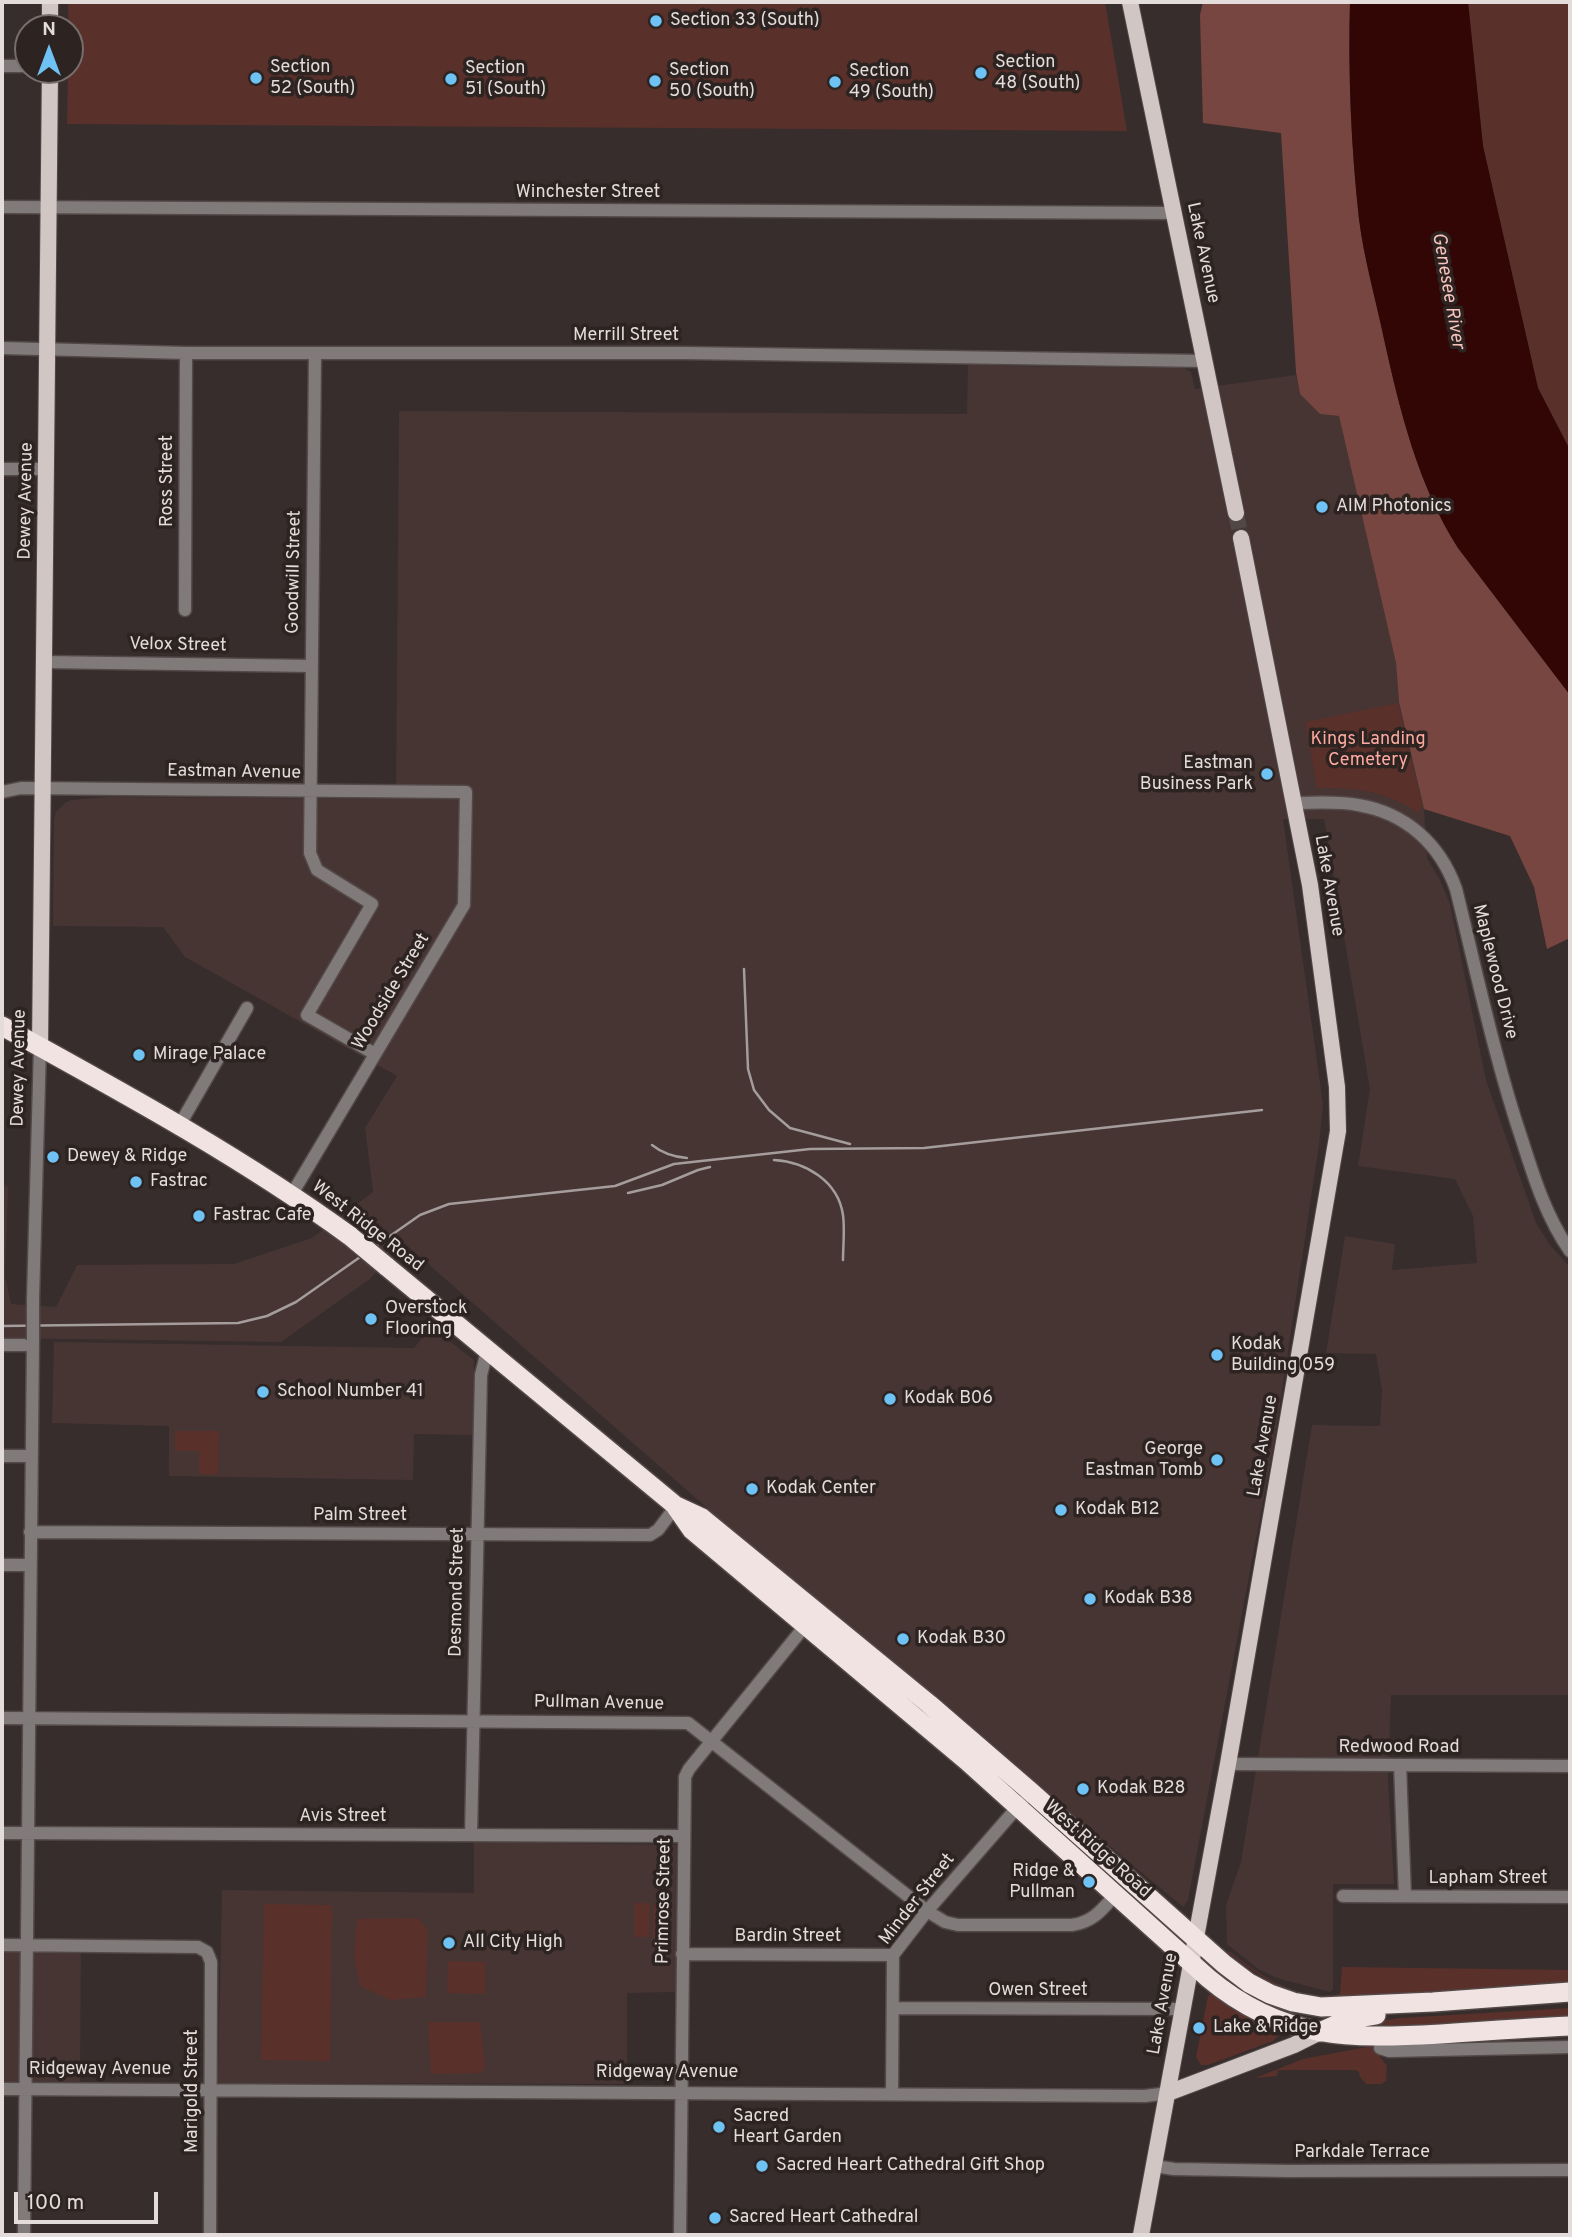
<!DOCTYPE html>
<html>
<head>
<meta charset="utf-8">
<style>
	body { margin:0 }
	#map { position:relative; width:1572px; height:2237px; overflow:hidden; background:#372d2c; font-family:Overpass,sans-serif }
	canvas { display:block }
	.frame { position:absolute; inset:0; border:4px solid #e3dcdb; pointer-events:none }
	.north { position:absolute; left:14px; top:14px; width:70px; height:70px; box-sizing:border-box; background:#2d2422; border:2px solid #766e6c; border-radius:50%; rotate:0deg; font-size:19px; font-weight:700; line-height:28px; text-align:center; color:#e3dcdb }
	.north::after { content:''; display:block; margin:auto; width:24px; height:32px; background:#6fc2f4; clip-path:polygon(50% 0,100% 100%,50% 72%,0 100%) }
	.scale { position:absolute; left:14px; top:2192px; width:144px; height:32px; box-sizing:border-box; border:4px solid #e3dcdb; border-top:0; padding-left:9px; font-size:21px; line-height:24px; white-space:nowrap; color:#e3dcdb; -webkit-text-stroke:5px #2d2422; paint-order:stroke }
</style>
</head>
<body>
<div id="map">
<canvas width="1572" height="2237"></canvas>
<div class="frame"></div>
<div class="north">N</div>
<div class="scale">100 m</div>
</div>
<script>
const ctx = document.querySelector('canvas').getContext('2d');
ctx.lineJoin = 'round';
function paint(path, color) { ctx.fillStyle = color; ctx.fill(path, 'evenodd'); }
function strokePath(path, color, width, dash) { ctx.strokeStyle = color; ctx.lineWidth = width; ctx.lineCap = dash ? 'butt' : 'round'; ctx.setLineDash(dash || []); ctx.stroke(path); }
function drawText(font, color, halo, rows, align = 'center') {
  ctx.font = font + ' Overpass,sans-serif'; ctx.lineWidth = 7; ctx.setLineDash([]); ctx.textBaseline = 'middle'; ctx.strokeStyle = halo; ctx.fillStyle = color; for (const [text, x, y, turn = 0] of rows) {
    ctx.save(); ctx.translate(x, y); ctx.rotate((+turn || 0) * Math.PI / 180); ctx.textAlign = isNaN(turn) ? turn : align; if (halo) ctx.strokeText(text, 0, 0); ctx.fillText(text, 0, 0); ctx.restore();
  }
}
const built = new Path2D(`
	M 968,361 L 1003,366 L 1184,368 L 1191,372 L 1195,389 L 1296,375 L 1300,394 L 1320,414 L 1339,416 L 1396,663 L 1399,702 L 1424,809 L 1427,858 L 1440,880 L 1450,904 L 1486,1080 L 1536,1223 L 1550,1245 L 1570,1267 L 1570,1695 L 1391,1695 L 1388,1778 L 1394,1884 L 1333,1884 L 1333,1989 L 1330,1992 L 1277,1978 L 1258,1969 L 1227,1944 L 1226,1905 L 1241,1862 L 1312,1425 L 1380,1426 L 1382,1391 L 1376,1354 L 1326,1353 L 1345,1236 L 1395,1244 L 1392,1270 L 1477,1263 L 1473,1216 L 1455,1179 L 1358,1166 L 1370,1089 L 1324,819 L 1283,819 L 1323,1104 L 1319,1145 L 1274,1444 L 1188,1900 L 1183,1907 L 770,1563 L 403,1242 L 370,1279 L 281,1342 L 2,1338 L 2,1184 L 8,1187 L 5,1276 L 11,1304 L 56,1307 L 77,1265 L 234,1264 L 312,1238 L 373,1192 L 365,1128 L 397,1076 L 185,957 L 163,927 L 53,926 L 54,819 L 56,812 L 65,803 L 71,800 L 108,797 L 396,799 L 399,411 L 967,414 Z
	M 431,1327 L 474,1360 L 473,1435 L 414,1434 L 413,1480 L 169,1476 L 169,1426 L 52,1423 L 54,1342 L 414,1348 Z
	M 474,1842 L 676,1845 L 676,1992 L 627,1993 L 627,2084 L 218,2083 L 222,1890 L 474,1893 Z
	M 2,1945 L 81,1946 L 80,2090 L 2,2089 Z`);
const green = new Path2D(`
	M 68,2 L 1105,2 L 1127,131 L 67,124 L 68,70 L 70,70 Z
	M 1468,2 L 1570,2 L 1570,450 L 1538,388 L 1483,146 Z
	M 1398,703 L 1422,806 L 1419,813 C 1385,790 1357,788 1317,788 L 1305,722 Z
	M 175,1431 L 219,1431 L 218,1474 L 199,1474 L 199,1451 L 175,1451 Z
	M 634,1903 L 650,1903 L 649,1937 L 634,1937 Z
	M 264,1904 L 332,1905 L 330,2061 L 261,2060 Z
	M 654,1904 L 669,1904 L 669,1938 L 653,1938 Z
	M 418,1918 L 428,1930 L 426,1997 L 390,2000 L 360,1986 L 354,1958 L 357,1919 Z
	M 1229,1951 C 1258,1974 1300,2004 1340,1994 L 1342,1967 L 1570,1970 L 1570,1984 L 1339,2003 C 1289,1993 1268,1984 1228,1952 Z
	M 448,1961 L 485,1962 L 485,1994 L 447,1993 Z
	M 1212,1993 L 1277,2030 L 1278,2036 L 1273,2041 L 1208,2065 L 1201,2065 L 1196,2057 L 1208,1996 Z
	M 1570,2008 L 1570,2017 L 1386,2030 L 1346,2030 L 1374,2022 L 1399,2018 Z
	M 428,2022 L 480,2022 L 485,2067 L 481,2073 L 431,2074 Z
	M 1372,2046 L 1387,2066 L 1386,2081 L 1381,2084 L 1366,2084 L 1360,2077 L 1359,2072 L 1355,2070 L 1278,2070 L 1277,2076 L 1255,2078 L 1303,2059 Z`);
const forest = new Path2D(`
	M 1203,2 L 1350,2 C 1348,74 1351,147 1359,219 C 1364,259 1376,300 1384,339 C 1400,411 1418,485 1458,548 L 1570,695 L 1570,938 L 1547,949 L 1534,887 L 1510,836 L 1424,809 L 1399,702 L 1396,663 L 1339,416 L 1320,414 L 1300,394 L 1296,372 L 1281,133 L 1203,123 L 1200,15 Z`);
const water = new Path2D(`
	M 1350,2 L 1468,2 L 1483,146 L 1538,388 L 1570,450 L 1570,695 L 1458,548 C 1418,485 1400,411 1384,339 C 1376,300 1364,259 1359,219 C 1351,147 1348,74 1350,2 Z`);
const majorTunnel = new Path2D(`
	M 1236,513 L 1241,538`);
const minor = new Path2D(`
	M 2,66 L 28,66
	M 2,207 L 1174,213
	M 2,348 L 186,353 L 685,353 L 1205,361
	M 315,354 L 310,853 L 317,870 L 372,904 L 307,1015 L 375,1054
	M 2,469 L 47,469
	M 185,610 L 186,353
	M 44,662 L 311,666
	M 2,792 L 21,788 L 466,792 L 464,905 L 292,1194
	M 1293,803 C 1315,803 1338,801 1358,805 C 1406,813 1440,844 1456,889 C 1477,974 1495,1060 1523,1143 C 1535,1181 1547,1218 1570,1251
	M 179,1126 L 247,1008
	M 33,1299 L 40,1047
	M 2,1345 L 32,1345
	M 2,1456 L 31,1456
	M 30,1532 L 650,1535 L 658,1530 L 676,1506
	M 2,1565 L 30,1565
	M 2,1718 L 688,1723 L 927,1911 L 945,1922 L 958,1925 L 1072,1925 C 1093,1922 1102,1910 1115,1895
	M 1228,1764 L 1570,1766
	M 1400,1765 L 1405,1896
	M 2,1833 L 684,1836
	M 471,1835 L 481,1375 L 487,1351
	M 1343,1896 L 1570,1897
	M 2,1945 L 198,1947 L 207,1952 L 211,1962 L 210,2235
	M 682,1954 L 893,1955
	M 893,2008 L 1183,2009
	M 1380,2048 L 1389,2051 L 1570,2047
	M 2,2089 L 1145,2096 L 1168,2093
	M 892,2094 L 893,1955 L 927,1911 L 1022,1802
	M 1154,2166 L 1174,2169 L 1289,2171 L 1570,2170
	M 24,2235 L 33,1340
	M 680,2235 L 685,1777 L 689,1769 L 809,1621`);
const major = new Path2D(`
	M 1130,2 L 1236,513
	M 50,28 L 50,2
	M 40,1047 L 50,70
	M 1168,2093 L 1294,2045 L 1320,2032
	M 1141,2235 L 1228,1764 L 1338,1131 L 1337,1087 L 1310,885 L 1241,538`);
const highway = new Path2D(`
	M 2,1026 C 120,1091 240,1156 350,1236
	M 386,1266 L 676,1506 L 702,1518 L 929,1704 L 1031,1792 L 1224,1964 L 1249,1983 L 1270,1994 L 1293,2002 L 1321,2007 L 1433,2002 L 1570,1992
	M 676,1507 L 692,1530 L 967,1761 L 1208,1978 C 1282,2040 1350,2039 1441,2034 C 1484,2031 1527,2028 1570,2026
	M 1320,2032 L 1347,2020 L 1376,2015`);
const rail = new Path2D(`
	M 744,969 L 748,1069 L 754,1090 L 769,1110 L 790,1128 L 850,1144
	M 652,1145 C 662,1153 674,1157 687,1158
	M 774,1160 C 806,1162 838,1181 843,1215 C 845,1229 843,1246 843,1260
	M 628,1193 L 662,1185 L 698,1170 L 710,1167
	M 2,1326 L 238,1323 L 267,1316 L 296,1302 L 420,1215 L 449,1204 L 615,1186 L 674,1164 L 810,1149 L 924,1148 L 1262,1110`);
const minorBridge = new Path2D(`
	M 33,1340 L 33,1299`);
const highwayBridge = new Path2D(`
	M 350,1236 L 386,1266`);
const markers = [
	[656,21,7,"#6fc2f4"],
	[981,73,7,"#6fc2f4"],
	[256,78,7,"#6fc2f4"],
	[451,79,7,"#6fc2f4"],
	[655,81,7,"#6fc2f4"],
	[835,82,7,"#6fc2f4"],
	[1322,507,7,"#6fc2f4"],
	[1267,774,7,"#6fc2f4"],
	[139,1055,7,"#6fc2f4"],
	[53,1157,7,"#6fc2f4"],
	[136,1182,7,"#6fc2f4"],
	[199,1216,7,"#6fc2f4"],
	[371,1319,7,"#6fc2f4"],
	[1217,1355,7,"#6fc2f4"],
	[263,1392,7,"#6fc2f4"],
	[890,1399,7,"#6fc2f4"],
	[1217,1460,7,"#6fc2f4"],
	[752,1489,7,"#6fc2f4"],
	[1061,1510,7,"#6fc2f4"],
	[1090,1599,7,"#6fc2f4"],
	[903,1639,7,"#6fc2f4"],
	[1083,1789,7,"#6fc2f4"],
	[1089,1882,7,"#6fc2f4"],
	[449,1943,7,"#6fc2f4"],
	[1199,2028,7,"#6fc2f4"],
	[719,2127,7,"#6fc2f4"],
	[762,2166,7,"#6fc2f4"],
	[715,2218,7,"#6fc2f4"]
];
const poiNames = [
	["Section 33 (South)",670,21],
	["Section",995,63],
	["48 (South)",995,84],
	["Section",270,68],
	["52 (South)",270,89],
	["Section",465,69],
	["51 (South)",465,90],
	["Section",669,71],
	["50 (South)",669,92],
	["Section",849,72],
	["49 (South)",849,93],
	["AIM Photonics",1336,507],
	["Eastman",1253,764,"right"],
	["Business Park",1253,785,"right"],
	["Mirage Palace",153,1055],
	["Dewey & Ridge",67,1157],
	["Fastrac",150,1182],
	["Fastrac Cafe",213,1216],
	["Overstock",385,1309],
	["Flooring",385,1330],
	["Kodak",1231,1345],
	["Building 059",1231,1366],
	["School Number 41",277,1392],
	["Kodak B06",904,1399],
	["George",1203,1450,"right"],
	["Eastman Tomb",1203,1471,"right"],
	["Kodak Center",766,1489],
	["Kodak B12",1075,1510],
	["Kodak B38",1104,1599],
	["Kodak B30",917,1639],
	["Kodak B28",1097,1789],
	["Ridge &",1075,1872,"right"],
	["Pullman",1075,1893,"right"],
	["All City High",463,1943],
	["Lake & Ridge",1213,2028],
	["Sacred",733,2117],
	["Heart Garden",733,2138],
	["Sacred Heart Cathedral Gift Shop",776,2166],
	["Sacred Heart Cathedral",729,2218]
];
const streetNames = [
	["Winchester Street",588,193],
	["Lake Avenue",1202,253,78],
	["Merrill Street",626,336],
	["Ross Street",168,481,-90],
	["Dewey Avenue",27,501,-89],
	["Goodwill Street",295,572,-89],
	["Velox Street",178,646,1],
	["Eastman Avenue",234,773,1],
	["Lake Avenue",1328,886,80],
	["Maplewood Drive",1494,972,76],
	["Woodside Street",392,992,-59],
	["Dewey Avenue",20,1068,-89],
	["West Ridge Road",367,1227,38],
	["Lake Avenue",1264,1446,-80],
	["Palm Street",360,1516],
	["Desmond Street",458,1592,-89],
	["Pullman Avenue",599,1704,1],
	["Redwood Road",1399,1748],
	["Avis Street",343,1817],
	["West Ridge Road",1097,1850,42],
	["Lapham Street",1488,1879],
	["Minder Street",918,1900,-52],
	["Primrose Street",665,1901,-89],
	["Bardin Street",788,1937],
	["Owen Street",1038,1991],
	["Lake Avenue",1164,2004,-80],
	["Ridgeway Avenue",100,2070],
	["Ridgeway Avenue",667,2073],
	["Marigold Street",193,2091,-90],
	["Parkdale Terrace",1362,2153]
];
const parkNames = [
	["Kings Landing",1368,740],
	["Cemetery",1368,761]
];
const waterNames = [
	["Genesee River",1447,291,80]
];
paint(built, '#463533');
paint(green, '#5a302b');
paint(forest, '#784640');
paint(water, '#310605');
strokePath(majorTunnel, '#514746', 16, [16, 8]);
strokePath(minor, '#534948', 15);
strokePath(major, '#534948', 18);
strokePath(highway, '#534948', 22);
strokePath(minor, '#807b7a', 12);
strokePath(major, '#d1c6c4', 16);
strokePath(highway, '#f1e3e1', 19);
strokePath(rail, '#a59d9c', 2.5);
strokePath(minorBridge, '#534948', 15, []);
strokePath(highwayBridge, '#534948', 22, []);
strokePath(minorBridge, '#807b7a', 12);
strokePath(highwayBridge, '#f1e3e1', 19);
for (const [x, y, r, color] of markers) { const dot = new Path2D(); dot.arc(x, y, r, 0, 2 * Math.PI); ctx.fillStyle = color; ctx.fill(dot); strokePath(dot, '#2d2422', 2.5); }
drawText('18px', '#e3dcdb', '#2d2422', poiNames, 'left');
drawText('18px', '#e3dcdb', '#2d2422', streetNames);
drawText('18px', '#feaaa0', '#2d2422', parkNames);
drawText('italic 19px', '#f7c3bd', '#2d2422', waterNames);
</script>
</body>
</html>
